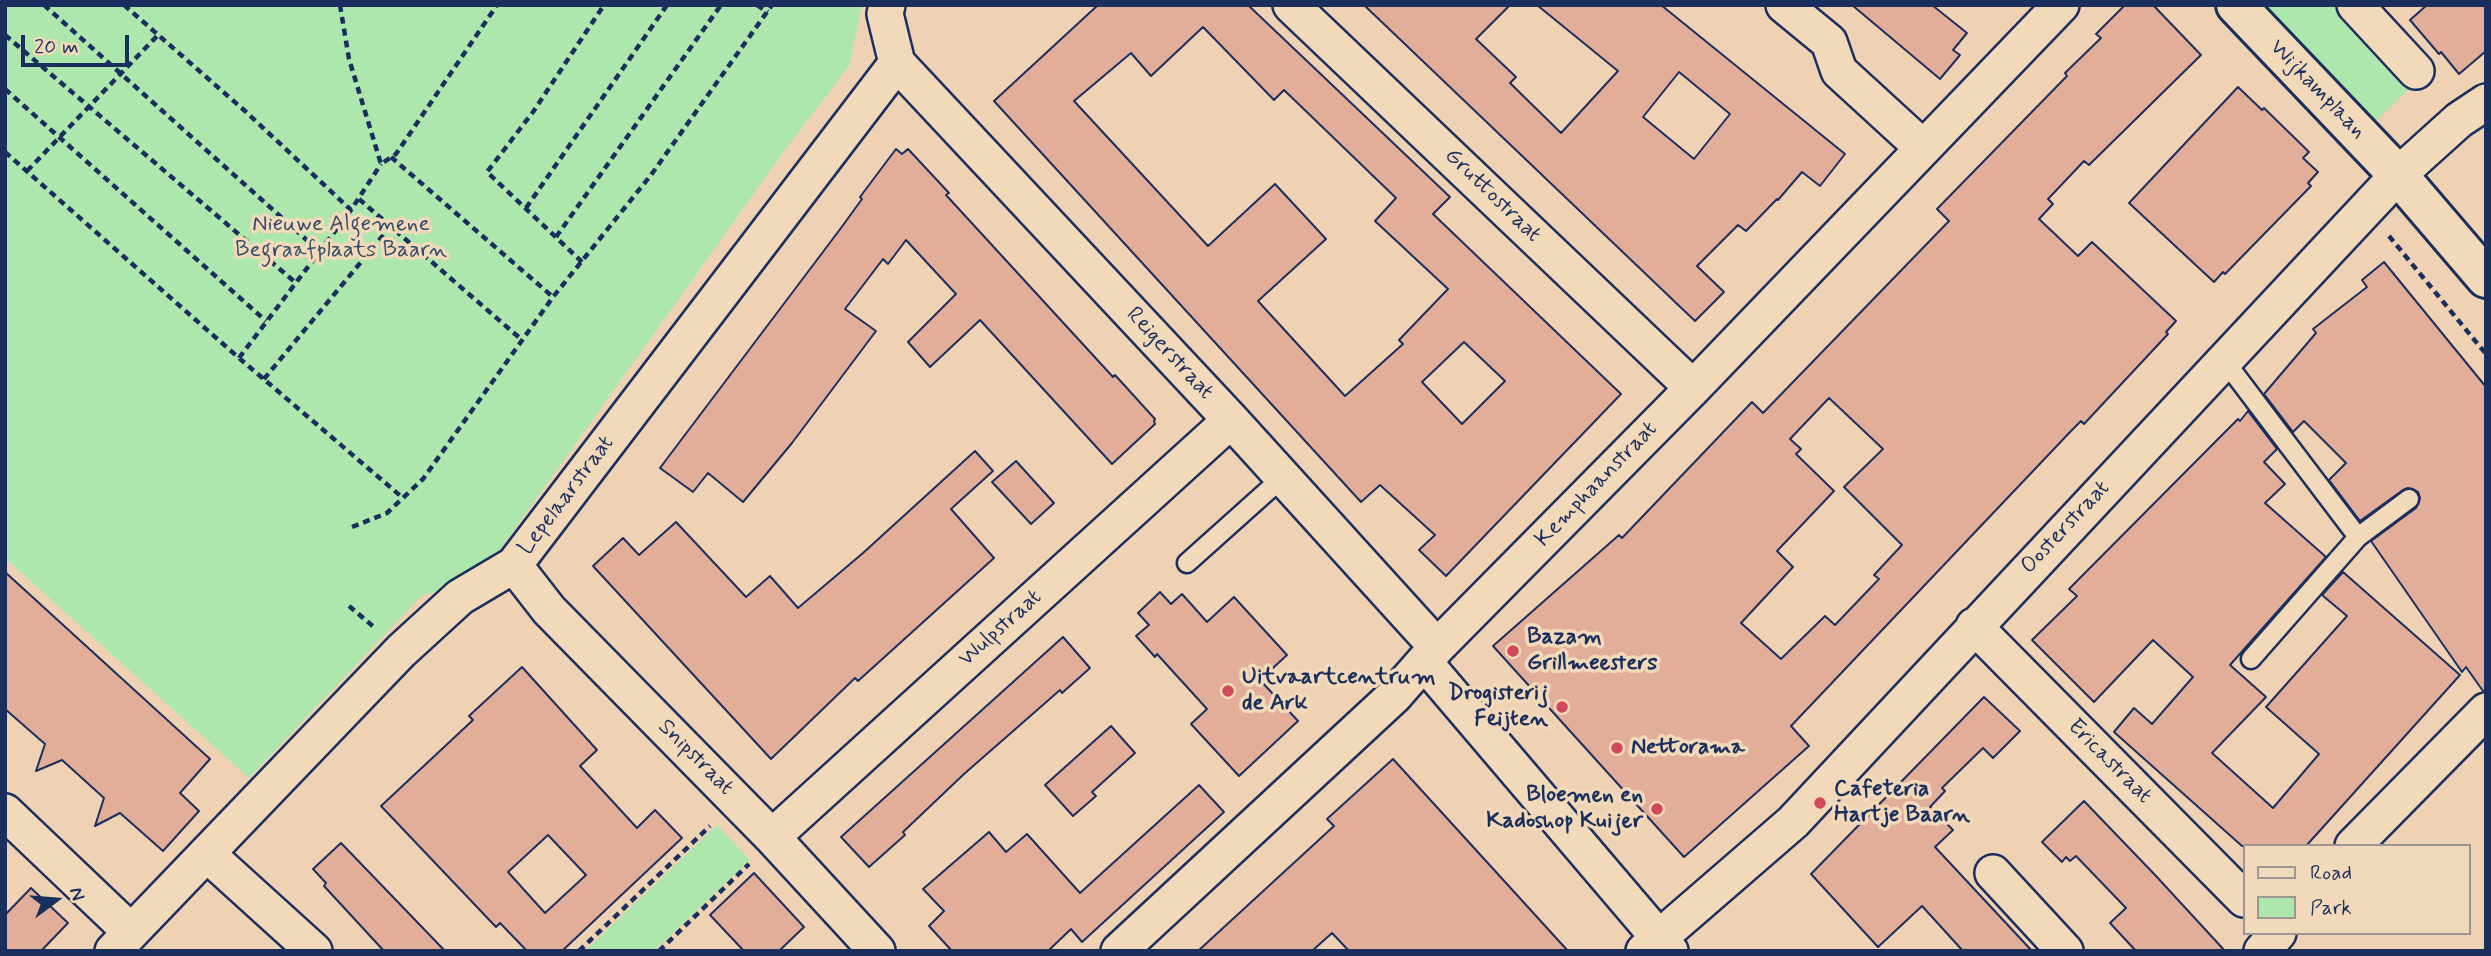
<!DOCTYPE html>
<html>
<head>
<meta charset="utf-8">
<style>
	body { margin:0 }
	#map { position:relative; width:2491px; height:956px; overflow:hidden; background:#efd1b3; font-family:Mynerve,sans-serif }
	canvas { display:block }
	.frame { position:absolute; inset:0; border:7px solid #1b2f5e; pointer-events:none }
	.legend { position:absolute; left:2243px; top:844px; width:228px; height:91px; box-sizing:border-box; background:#f1d9b9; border:2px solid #9b9595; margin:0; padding:9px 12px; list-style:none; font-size:21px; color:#1b2f5e }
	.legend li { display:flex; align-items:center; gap:14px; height:35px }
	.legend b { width:35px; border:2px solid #9b9595 }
	.north { position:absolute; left:21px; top:865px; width:70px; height:70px; -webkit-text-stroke:5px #f1d9b9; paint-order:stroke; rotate:74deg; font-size:19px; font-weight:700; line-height:28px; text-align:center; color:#1b2f5e }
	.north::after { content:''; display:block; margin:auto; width:24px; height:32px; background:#1b2f5e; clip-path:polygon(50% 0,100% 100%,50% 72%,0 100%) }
	.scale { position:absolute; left:21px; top:35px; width:108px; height:32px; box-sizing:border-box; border:4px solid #1b2f5e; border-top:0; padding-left:9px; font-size:21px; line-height:24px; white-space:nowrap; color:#1b2f5e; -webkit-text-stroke:5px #f1d9b9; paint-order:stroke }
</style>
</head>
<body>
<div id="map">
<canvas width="2491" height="956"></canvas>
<div class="frame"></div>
<ul class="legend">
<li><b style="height:9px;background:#f1d9b9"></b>Road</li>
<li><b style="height:19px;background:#ade7ad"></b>Park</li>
</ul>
<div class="north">N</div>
<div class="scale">20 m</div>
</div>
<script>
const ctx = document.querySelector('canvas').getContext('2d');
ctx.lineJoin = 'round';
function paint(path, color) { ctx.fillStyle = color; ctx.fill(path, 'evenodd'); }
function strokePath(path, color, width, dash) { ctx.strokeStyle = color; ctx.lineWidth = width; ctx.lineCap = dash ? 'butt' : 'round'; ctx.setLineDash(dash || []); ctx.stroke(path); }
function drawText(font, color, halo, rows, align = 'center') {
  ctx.font = font + ' Mynerve,sans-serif'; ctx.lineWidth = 7; ctx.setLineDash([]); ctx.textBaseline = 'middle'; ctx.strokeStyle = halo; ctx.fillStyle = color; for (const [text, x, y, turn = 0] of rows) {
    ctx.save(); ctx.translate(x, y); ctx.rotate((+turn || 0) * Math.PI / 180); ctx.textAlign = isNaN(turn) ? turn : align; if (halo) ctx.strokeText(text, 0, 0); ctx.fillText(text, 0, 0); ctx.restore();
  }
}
const green = new Path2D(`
	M 5,5 L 862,5 L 849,66 L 784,151 L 477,582 L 421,596 L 249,778 L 5,558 Z
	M 2259,5 L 2333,5 L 2409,89 L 2374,123 Z
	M 717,825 L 750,860 L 654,951 L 585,951 Z`);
const building = new Path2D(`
	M 1098,5 L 1248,5 L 1450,197 L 1433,214 L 1621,394 L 1446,576 L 1419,550 L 1435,535 L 1380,485 L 1361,502 L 994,101 ZM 1203,27 L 1274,100 L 1284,90 L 1396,198 L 1375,221 L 1448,289 L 1399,340 L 1403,344 L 1345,396 L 1258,301 L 1326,239 L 1275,184 L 1208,246 L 1074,101 L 1131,53 L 1151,76 ZM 1464,342 L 1505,381 L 1462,424 L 1422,382 Z
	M 1364,5 L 1510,5 L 1476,39 L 1516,77 L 1510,83 L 1561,133 L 1618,71 L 1537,5 L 1661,5 L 1845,154 L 1820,186 L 1802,172 L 1778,200 L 1777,199 L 1746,231 L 1738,225 L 1697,266 L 1724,292 L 1695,321 ZM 1679,72 L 1730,114 L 1694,159 L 1643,117 Z
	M 1852,5 L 1932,5 L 1967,33 L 1953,50 L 1960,55 L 1940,79 Z
	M 2125,5 L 2153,5 L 2201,55 L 2089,165 L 2084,161 L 2048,199 L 2053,204 L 2039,219 L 2078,256 L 2092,242 L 2176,321 L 2166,332 L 2168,334 L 2084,424 L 2081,421 L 2071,431 L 1791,726 L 1809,746 L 1684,857 L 1493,646 L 1619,535 L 1622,538 L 1752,402 L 1763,413 L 1949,221 L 1937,209 L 2067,76 L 2065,73 L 2101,38 L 2096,34 ZM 1829,398 L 1883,449 L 1844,487 L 1902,545 L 1874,575 L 1879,579 L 1835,625 L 1825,616 L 1781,659 L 1741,623 L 1793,567 L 1777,551 L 1834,491 L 1796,454 L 1801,449 L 1790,439 Z
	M 2427,5 L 2486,5 L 2486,51 L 2459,74 L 2441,52 L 2439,54 L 2410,20 Z
	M 2238,87 L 2262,110 L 2264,108 L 2309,152 L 2303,158 L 2318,172 L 2308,183 L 2311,186 L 2225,274 L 2223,272 L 2214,282 L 2129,203 Z
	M 896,149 L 902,154 L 908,149 L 949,193 L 946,195 L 1113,377 L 1115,375 L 1155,419 L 1154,421 L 1155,424 L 1112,464 L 980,320 L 930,367 L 908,342 L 956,294 L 906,240 L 888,264 L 883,259 L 845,309 L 876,331 L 792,443 L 743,502 L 708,473 L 693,492 L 660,468 L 841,228 L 862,199 L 860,197 Z
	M 2384,262 L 2486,387 L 2486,691 L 2483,691 L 2466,667 L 2462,672 L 2371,541 L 2416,508 L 2420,498 L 2418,492 L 2408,488 L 2403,490 L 2360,521 L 2329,480 L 2346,463 L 2304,421 L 2293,432 L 2264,394 L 2316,333 L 2313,329 L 2367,287 L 2362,280 Z
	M 2248,411 L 2277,449 L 2264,462 L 2285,484 L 2265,503 L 2326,557 L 2230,665 L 2266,697 L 2212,753 L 2273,808 L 2319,754 L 2266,707 L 2347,616 L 2322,595 L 2343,572 L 2460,675 L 2306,846 L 2242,846 L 2114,732 L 2134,708 L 2152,724 L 2193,677 L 2153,640 L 2094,702 L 2032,640 L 2077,596 L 2069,589 L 2238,419 L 2240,421 Z
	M 975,451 L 993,471 L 951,509 L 994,558 L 858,681 L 855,678 L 771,759 L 593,566 L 623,538 L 639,555 L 676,522 L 746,597 L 770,576 L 798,608 L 863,553 Z
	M 1016,461 L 1054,503 L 1031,524 L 992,482 Z
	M 5,572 L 210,759 L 180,793 L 199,811 L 163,851 L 120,813 L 95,826 L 104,798 L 62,760 L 36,771 L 45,744 L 5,709 Z
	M 1160,592 L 1171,604 L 1182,594 L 1207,622 L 1234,597 L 1287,655 L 1260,680 L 1298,721 L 1239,776 L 1191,724 L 1207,709 L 1157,654 L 1155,657 L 1136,636 L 1149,625 L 1138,613 Z
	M 1063,637 L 1090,668 L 1062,693 L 1060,690 L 964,774 L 903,832 L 905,835 L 869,867 L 841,837 Z
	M 522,667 L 597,750 L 580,766 L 637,828 L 655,810 L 682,838 L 562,951 L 527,951 L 500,923 L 496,927 L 381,806 L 473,720 L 469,716 ZM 548,835 L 586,875 L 545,913 L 508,872 Z
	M 1984,697 L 2020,731 L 1993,758 L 1983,748 L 1942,788 L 1945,791 L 1930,807 L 1953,830 L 1935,847 L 2032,951 L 1963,951 L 1922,906 L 1878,947 L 1811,874 Z
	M 1111,726 L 1135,753 L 1092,792 L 1096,796 L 1073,816 L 1045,785 Z
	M 1393,759 L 1568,951 L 1349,951 L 1332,933 L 1312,951 L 1198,951 L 1334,826 L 1327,819 Z
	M 1199,785 L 1224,812 L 1082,942 L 1071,929 L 1048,951 L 952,951 L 929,926 L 944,911 L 923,889 L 989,832 L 1006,852 L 1027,834 L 1080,893 Z
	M 2084,801 L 2156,876 L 2225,951 L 2136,951 L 2110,923 L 2126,908 L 2076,856 L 2070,861 L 2066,857 L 2062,862 L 2042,842 Z
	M 341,843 L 445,951 L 384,951 L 324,886 L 326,883 L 313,869 Z
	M 754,873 L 804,927 L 779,951 L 744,951 L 710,915 Z
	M 31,888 L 68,923 L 41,951 L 5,951 L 5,915 Z`);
const path = new Path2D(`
	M 44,5 L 319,251
	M 124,5 L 245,111 L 351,210 L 381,164
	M 340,5 L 349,59 L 381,164 L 396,154 L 497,5
	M 757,5 L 768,12
	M 5,35 L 296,283
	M 5,89 L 266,321
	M 5,152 L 239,358 L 403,498
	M 391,157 L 553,297
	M 27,171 L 158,35
	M 359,199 L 522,340
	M 526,208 L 667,5
	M 2389,236 L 2486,354
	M 556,237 L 721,5
	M 582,262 L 487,172 L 533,112 L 604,5
	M 239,358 L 351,210
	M 264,379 L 390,227
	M 352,527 L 387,513 L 423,479 L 553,297 L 651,175 L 772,5
	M 349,606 L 374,627
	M 579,951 L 710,826
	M 659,951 L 749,864`);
const lane = new Path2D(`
	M 2224,360 L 2358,537
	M 1187,563 L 1283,477
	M 2251,659 L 2358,537 L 2409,499`);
const street = new Path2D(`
	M 887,5 L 885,14 L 897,63 L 1231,420 L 1437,647
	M 1291,5 L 1693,388
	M 1784,5 L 1829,42 L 1839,71 L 1923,148
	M 2355,5 L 2416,71
	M 514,565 L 549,610 L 772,837 L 877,951
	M 1974,626 L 2244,899
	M 1424,662 L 1670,951
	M 5,812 L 131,932
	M 772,837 L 1231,420
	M 2353,846 L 2486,711
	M 207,854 L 314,951
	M 1993,873 L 2065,951
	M 113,951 L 401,651 L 460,597 L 514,565 L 897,63
	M 1119,951 L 1394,696 L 1437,647 L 1693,388 L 2061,5
	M 1644,951 L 1793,822 L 2398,175 L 2459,120 L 2486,102
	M 2262,951 L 2278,933`);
const secondary = new Path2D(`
	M 2236,5 L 2398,175 L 2486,278`);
const markers = [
	[1513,651,7,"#d1495b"],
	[1228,691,7,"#d1495b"],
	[1562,707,7,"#d1495b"],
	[1617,748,7,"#d1495b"],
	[1820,803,7,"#d1495b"],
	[1657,809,7,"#d1495b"]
];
const streetNames = [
	["Wijkamplaan",2317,90,46],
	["Gruttostraat",1492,196,44],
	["Reigerstraat",1169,354,47],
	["Kemphaanstraat",1597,485,-46],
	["Lepelaarstraat",567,496,-53],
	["Oosterstraat",2066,528,-47],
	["Wulpstraat",1001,629,-42],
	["Snipstraat",695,758,45],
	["Ericastraat",2109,762,45]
];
const parkNames = [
	["Nieuwe Algemene",341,225],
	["Begraafplaats Baarn",341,251]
];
const poiNames = [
	["Bazam",1527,638],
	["Grillmeesters",1527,664],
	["Uitvaartcentrum",1242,678],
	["de Ark",1242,704],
	["Drogisterij",1548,694,"right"],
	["Feijten",1548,720,"right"],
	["Nettorama",1631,748],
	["Cafeteria",1834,790],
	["Hartje Baarn",1834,816],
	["Bloemen en",1643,796,"right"],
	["Kadoshop Kuijer",1643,822,"right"]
];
paint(green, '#ade7ad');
paint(building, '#e2ae99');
strokePath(building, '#1b2f5e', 2);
strokePath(lane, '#1b2f5e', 23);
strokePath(street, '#1b2f5e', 40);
strokePath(secondary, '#1b2f5e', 44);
strokePath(path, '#1b2f5e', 4.5, [7, 5]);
strokePath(lane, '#f1d9b9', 18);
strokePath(street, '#f1d9b9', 35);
strokePath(secondary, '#f1d9b9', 38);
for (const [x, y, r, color] of markers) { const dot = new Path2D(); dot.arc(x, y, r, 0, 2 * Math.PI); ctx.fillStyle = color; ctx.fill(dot); strokePath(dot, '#f1d9b9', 2.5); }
drawText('23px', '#1b2f5e', '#f1d9b9', streetNames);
drawText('23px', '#314b6a', '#f1d9b9', parkNames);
drawText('bold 23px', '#1b2f5e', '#f1d9b9', poiNames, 'left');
</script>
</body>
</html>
